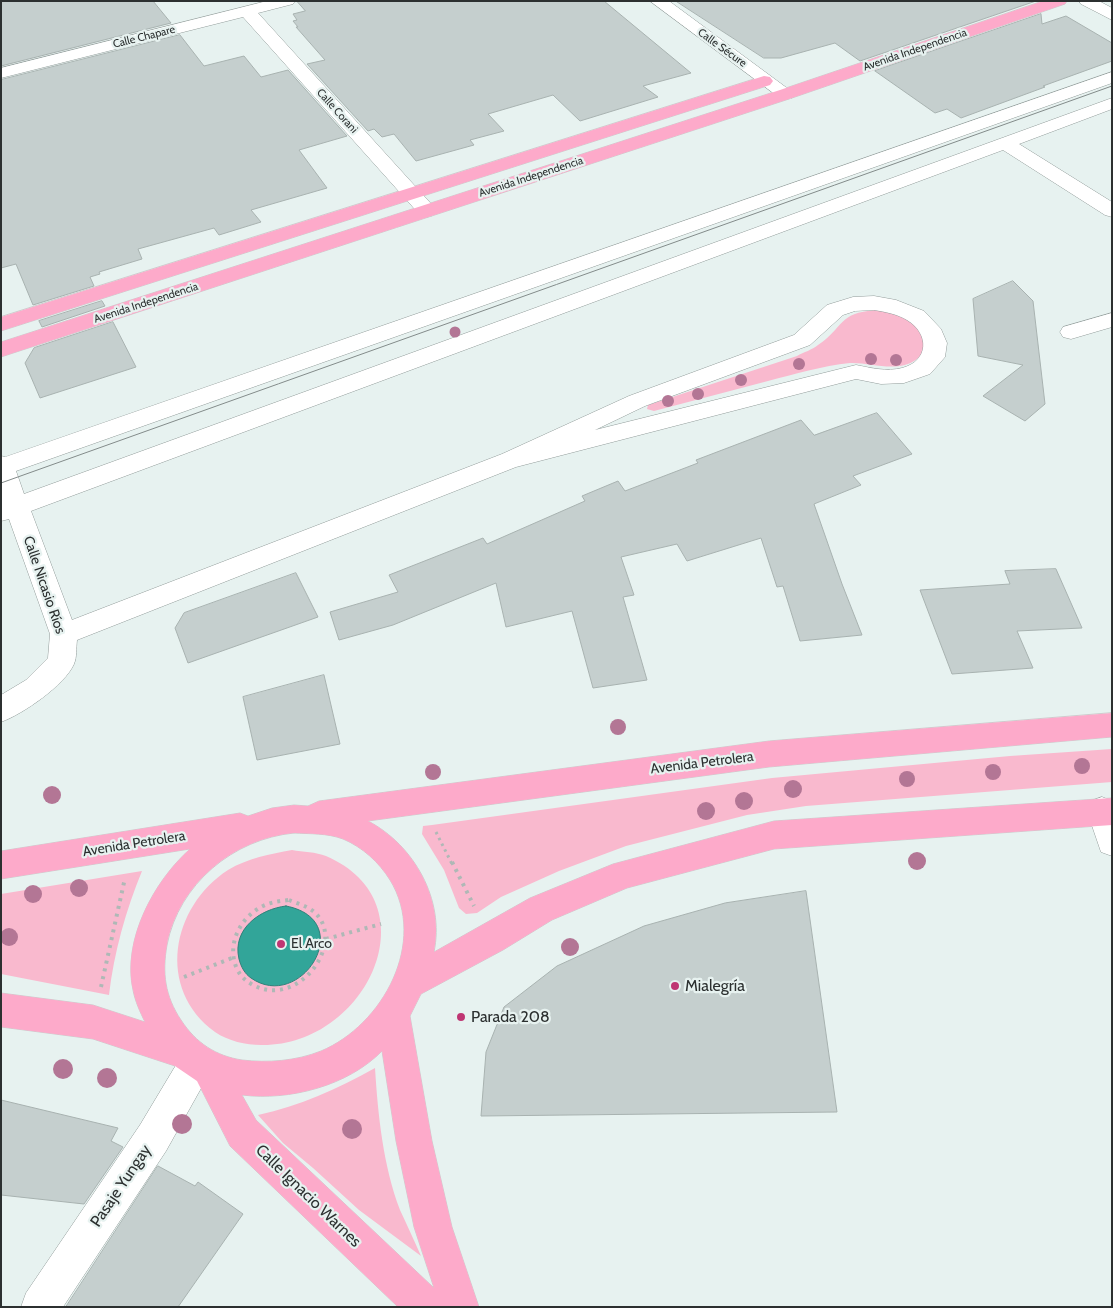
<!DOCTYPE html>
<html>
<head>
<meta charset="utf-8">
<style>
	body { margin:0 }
	#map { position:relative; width:1113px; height:1308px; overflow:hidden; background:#e7f2f0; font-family:Cabin,sans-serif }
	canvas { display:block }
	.frame { position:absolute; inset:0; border:2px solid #2c3030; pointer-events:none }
</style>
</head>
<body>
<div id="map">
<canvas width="1113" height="1308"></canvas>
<div class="frame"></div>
</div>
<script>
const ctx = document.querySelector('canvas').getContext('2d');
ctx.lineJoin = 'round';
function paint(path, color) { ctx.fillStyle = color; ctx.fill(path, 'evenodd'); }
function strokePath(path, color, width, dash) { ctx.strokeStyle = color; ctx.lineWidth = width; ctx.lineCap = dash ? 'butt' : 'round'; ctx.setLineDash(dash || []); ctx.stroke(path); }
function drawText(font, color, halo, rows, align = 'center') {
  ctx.font = font + ' Cabin,sans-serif'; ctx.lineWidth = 4.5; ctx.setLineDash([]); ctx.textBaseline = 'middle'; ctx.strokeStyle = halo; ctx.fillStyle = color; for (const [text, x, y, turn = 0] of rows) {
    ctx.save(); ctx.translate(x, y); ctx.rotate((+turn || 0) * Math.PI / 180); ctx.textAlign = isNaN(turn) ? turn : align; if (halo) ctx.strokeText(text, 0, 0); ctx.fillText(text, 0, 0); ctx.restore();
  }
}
const green = new Path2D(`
	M 876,310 C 891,312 928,322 925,343 C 925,349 922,355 917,359 C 897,374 871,362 850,363 C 822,366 795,374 768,381 C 730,391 692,401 654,411 L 647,409 L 648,405 L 797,356 C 804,352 812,350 818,345 C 845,327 837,313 876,310 Z
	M 1112,749 L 1112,782 L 806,806 L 747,815 L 626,846 L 559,871 L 501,897 L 477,913 L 466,914 L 459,908 L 444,870 L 422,834 L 423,826 L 432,825 L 772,778 L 1010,756 Z
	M 292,850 C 303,852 316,852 326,856 C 435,903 366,1047 261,1045 C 246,1045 228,1041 215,1032 C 156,989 171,907 228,870 C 248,858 270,854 292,850 Z
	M 142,871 C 126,910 114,952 109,995 L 1,974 L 1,894 Z
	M 375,1068 C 378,1115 383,1165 400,1210 C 407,1225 414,1240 421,1256 L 359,1210 L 313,1168 L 283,1143 L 258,1115 C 300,1106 337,1089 375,1068 Z`);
const water = new Path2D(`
	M 286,906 C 359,920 301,1013 251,978 C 245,974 241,967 239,959 C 232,929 260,909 286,906 Z`);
const building = new Path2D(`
	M 1,1 L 153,1 L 171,23 L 1,66 Z
	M 297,1 L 604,1 L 691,73 L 643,86 L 658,97 L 580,121 L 553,95 L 488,114 L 504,131 L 470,140 L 474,145 L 416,161 L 394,134 L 382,137 L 374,129 L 368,131 L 307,64 L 325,60 L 296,27 L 298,27 L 293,21 L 297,20 L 293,14 L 305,11 Z
	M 676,1 L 1036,1 L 860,61 L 835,43 L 781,58 L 764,58 Z
	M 1041,14 L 1042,24 L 1066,16 L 1112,43 L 1112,61 L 1043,86 L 1045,87 L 961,118 L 947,109 L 935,113 L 875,71 Z
	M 180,35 L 204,66 L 244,56 L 261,77 L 288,70 L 347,136 L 299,150 L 327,188 L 251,210 L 261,222 L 219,235 L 214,228 L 138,249 L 142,259 L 99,272 L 100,274 L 90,277 L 94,286 L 33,305 L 16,264 L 1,268 L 1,80 Z
	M 1013,281 L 1033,301 L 1045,404 L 1025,421 L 983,396 L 1023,365 L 978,356 L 973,299 Z
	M 102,301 L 105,306 L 42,327 L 39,321 Z
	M 113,322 L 136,367 L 40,398 L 25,363 L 34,348 Z
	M 877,413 L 912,454 L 853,476 L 861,485 L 814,504 L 842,584 L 862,635 L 800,641 L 783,586 L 777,587 L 761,538 L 687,561 L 677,544 L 621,557 L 634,595 L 623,597 L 647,680 L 593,688 L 572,611 L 506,627 L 496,583 L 393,625 L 339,640 L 330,612 L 398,592 L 389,575 L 483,538 L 487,544 L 585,501 L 582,496 L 618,481 L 625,491 L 698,463 L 696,460 L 801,420 L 814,435 Z
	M 1056,569 L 1082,628 L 1017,631 L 1033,668 L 952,674 L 920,590 L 1010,584 L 1005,571 Z
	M 296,573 L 318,617 L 188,663 L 175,628 L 184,613 Z
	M 324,675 L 340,744 L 257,760 L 243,697 Z
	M 806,891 L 837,1112 L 481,1116 L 486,1052 L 504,1007 L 557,966 L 644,926 L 725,903 Z
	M 1,1100 L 118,1128 L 111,1141 L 123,1147 L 84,1204 L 1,1195 Z
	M 158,1166 L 195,1186 L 198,1182 L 243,1214 L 178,1307 L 66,1307 Z`);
const pathFar1 = new Path2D(`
	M 436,832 L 452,864`);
const path = new Path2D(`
	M 452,862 L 474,906
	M 289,900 C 296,903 307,906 313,911 C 349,940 299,1010 253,985 C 246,981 241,977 237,969 C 226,945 240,917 263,906 C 271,902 280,901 289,900 Z
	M 326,939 L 381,924
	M 184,977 L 232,958
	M 101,987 L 125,878`);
const minor = new Path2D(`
	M 267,1 L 295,1 L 293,4 L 258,13 L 434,207 L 437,211 L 434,215 L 427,217 L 420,215 L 243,17 L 1,78 L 1,68 Z
	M 650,1 L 669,1 L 795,94 L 792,98 L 786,99 L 780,98 Z
	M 1079,1 L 1099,1 L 1112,8 L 1112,20 L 1081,4 Z
	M 1112,72 L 1112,83 L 16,471 L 24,494 L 1112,98 L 1112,109 L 1019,144 L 1112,202 L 1112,217 L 1105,215 L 1003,150 L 31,511 L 72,620 L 502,454 L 629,396 L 794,335 L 827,305 L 853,297 L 874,296 L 896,300 L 924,311 L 941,329 L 947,343 L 945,357 L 930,374 L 904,383 L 881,384 L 856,379 L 516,467 L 77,640 C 76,648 77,657 74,664 C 65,685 23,714 1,722 L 1,695 L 26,680 L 48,658 L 50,634 L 9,519 L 1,521 L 1,456 L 5,457 ZM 874,310 C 886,312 897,314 907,320 C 930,334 929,361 902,368 C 887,372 871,368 856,365 L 595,430 L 645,406 L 810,345 L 843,315 L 855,311 Z
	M 1112,313 L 1112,327 L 1071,339 L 1063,337 L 1060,332 L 1063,327 Z
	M 1102,797 L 1112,801 L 1112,856 L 1101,852 L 1087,811 L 1091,801 Z
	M 197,1045 L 209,1050 L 214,1062 L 209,1074 L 166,1151 L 63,1307 L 21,1307 L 26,1293 L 140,1125 L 185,1050 Z`);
const major = new Path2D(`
	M 1043,1 L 1067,1 L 1065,4 L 792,98 L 1,357 L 1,342 L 780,90 Z
	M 764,76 L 770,77 L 773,81 L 770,85 L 1,331 L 1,317 Z
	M 1112,713 L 1112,737 L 769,767 L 368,821 C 414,845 445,900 434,952 L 530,898 L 613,864 L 774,821 L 1112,798 L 1112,825 L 774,849 L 627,888 L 552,920 L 503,950 L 421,994 L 410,1016 L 432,1141 L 452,1227 L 479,1307 L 398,1307 L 230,1146 L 197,1081 L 175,1066 L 93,1039 L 1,1027 L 1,993 L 93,1005 L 145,1022 C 140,1012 135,1001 133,990 C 122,940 154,881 190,849 L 1,879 L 1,851 L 240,813 L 248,816 L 272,808 L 294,805 L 308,806 L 319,801 L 769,741 ZM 294,833 C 310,834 327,833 343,839 C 362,847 379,862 390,880 C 428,942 383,1025 321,1051 C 296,1061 268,1063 242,1060 C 216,1056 196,1043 181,1020 C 165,996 162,973 167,945 C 179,884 233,839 294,833 ZM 382,1051 L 396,1141 L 414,1227 L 434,1288 L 256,1120 L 242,1095 C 289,1101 348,1086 382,1051 Z`);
const tram = new Path2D(`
	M 1,483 L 1112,86`);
const trees = [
	[455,332,5.5],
	[871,359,6],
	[896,360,6],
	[799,364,6],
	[741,380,6],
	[698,394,6],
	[668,401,6],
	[618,727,8],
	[1082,766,8],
	[433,772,8],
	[993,772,8],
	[907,779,8],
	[793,789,9],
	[52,795,9],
	[744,801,9],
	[706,811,9],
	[917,861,9],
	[79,888,9],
	[33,894,9],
	[9,937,9],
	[570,947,9],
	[63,1069,10],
	[107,1078,10],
	[182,1124,10],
	[352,1129,10]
];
const markers = [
	[281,944,5,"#bf3673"],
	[675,986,5,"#bf3673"],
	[461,1017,5,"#bf3673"]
];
const farStreetnames = [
	["Calle Chapare",144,37,-14],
	["Calle Sécure",722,48,36],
	["Avenida Independencia",915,50,-19],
	["Calle Corani",337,111,48],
	["Avenida Independencia",531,177,-18],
	["Avenida Independencia",146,303,-18]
];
const streetNames = [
	["Calle Nicasio Ríos",44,585,71],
	["Avenida Petrolera",702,763,-7],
	["Avenida Petrolera",134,844,-9]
];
const poiNames = [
	["El Arco",291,944]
];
const nearPoinames = [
	["Mialegría",685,986],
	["Parada 208",471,1017]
];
const nearStreetnames = [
	["Pasaje Yungay",121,1186,-56],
	["Calle Ignacio Warnes",308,1196,44]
];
paint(green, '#f9b9ce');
paint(water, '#32a599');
strokePath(water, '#30827a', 1);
paint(building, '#c5cfce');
strokePath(building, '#a8b2b0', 1);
strokePath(minor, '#929c9a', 1);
strokePath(major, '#cccdcd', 1);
strokePath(pathFar1, '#afb8b6', 3, [2.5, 4]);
strokePath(path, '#afb8b6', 4, [3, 5]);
paint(minor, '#fff');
paint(major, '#fdaaca');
strokePath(tram, '#838b8a', 1);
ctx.fillStyle = '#b37695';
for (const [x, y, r] of trees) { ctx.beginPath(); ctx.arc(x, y, r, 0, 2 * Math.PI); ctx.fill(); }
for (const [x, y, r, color] of markers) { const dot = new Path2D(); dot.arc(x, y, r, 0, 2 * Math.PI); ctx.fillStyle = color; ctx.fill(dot); strokePath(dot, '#e7f2f0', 2); }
drawText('11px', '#2c3030', '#e7f2f0', farStreetnames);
drawText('14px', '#2c3030', '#e7f2f0', streetNames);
drawText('14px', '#2c3030', '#e7f2f0', poiNames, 'left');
drawText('16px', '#2c3030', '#e7f2f0', nearPoinames, 'left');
drawText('16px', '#2c3030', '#e7f2f0', nearStreetnames);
</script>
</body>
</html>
